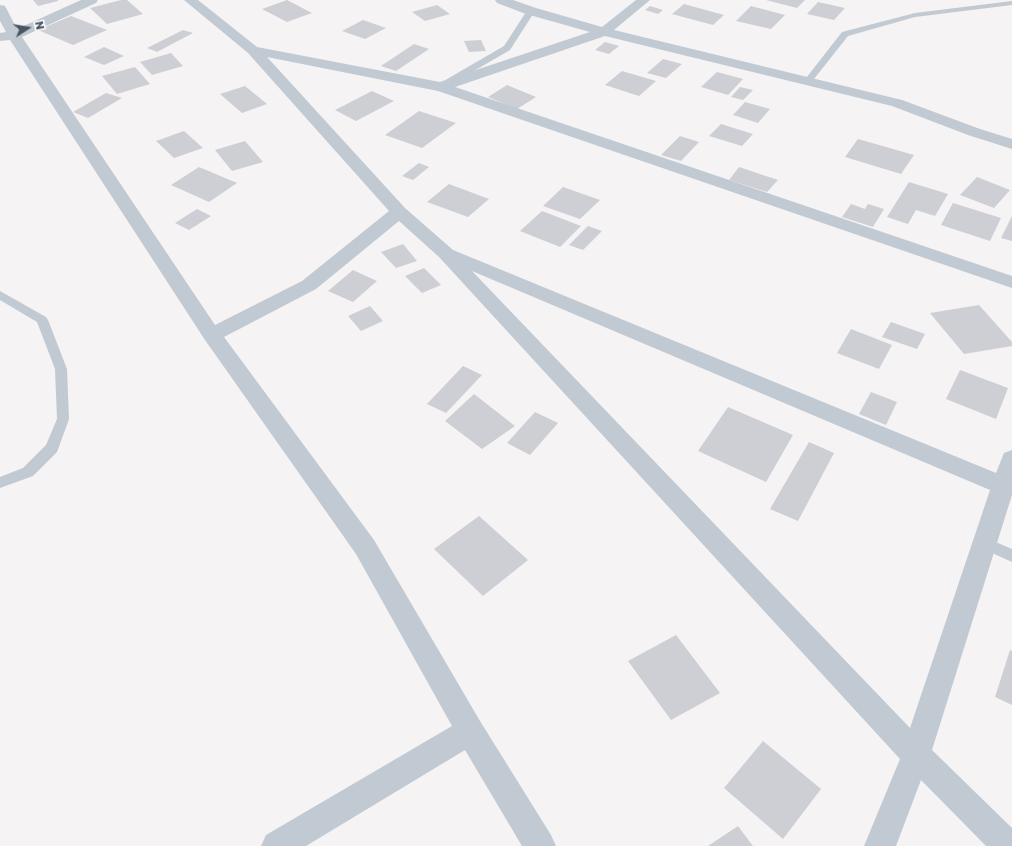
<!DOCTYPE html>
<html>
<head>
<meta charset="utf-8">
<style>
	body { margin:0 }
	#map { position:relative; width:1012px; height:846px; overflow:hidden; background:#f5f3f3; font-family:"Golos Text",sans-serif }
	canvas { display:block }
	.north { position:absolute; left:8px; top:8px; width:40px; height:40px; -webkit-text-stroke:3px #fff; paint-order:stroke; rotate:78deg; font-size:11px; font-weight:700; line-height:16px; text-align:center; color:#4a5661 }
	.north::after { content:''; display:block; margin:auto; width:14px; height:18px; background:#4a5661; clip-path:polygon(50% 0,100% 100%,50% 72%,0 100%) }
</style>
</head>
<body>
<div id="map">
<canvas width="1012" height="846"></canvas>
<div class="north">N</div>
</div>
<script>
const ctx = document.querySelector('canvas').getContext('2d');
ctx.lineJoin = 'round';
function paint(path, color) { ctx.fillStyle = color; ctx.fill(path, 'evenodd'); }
const building = new Path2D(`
	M 33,0 L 58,0 L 58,1 L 38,6 Z
	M 121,0 L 127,0 L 143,14 L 107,24 L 90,8 Z
	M 287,0 L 312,13 L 287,22 L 262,9 Z
	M 766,0 L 805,0 L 797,8 Z
	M 818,2 L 845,8 L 834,20 L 807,14 Z
	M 684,4 L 724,15 L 713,25 L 672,14 Z
	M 437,5 L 450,14 L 425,21 L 412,12 Z
	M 650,6 L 663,10 L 658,14 L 645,10 Z
	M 751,6 L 785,15 L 771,29 L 736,21 Z
	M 71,16 L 107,30 L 73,45 L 38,30 Z
	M 363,20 L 386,28 L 365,39 L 342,31 Z
	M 183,30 L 193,33 L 157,52 L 147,48 Z
	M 481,40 L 486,51 L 469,52 L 464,41 Z
	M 605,42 L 619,46 L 609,54 L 595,50 Z
	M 414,44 L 429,49 L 396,71 L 381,66 Z
	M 104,47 L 124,56 L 104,65 L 84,57 Z
	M 171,53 L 183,66 L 152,75 L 140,62 Z
	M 663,59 L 682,64 L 666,78 L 647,73 Z
	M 135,67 L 150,84 L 117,94 L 102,76 Z
	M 622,71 L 656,81 L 639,96 L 605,85 Z
	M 717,72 L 743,79 L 728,95 L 701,87 Z
	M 507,85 L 536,97 L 517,109 L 488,97 Z
	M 245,86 L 267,104 L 242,113 L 220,94 Z
	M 740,87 L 753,90 L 743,100 L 731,97 Z
	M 372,91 L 394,101 L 356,121 L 335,110 Z
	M 106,93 L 122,98 L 88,118 L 73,112 Z
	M 745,102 L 770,109 L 758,123 L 733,115 Z
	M 419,111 L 456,123 L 422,148 L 385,135 Z
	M 721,124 L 753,134 L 742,146 L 709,136 Z
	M 184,131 L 203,148 L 174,158 L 156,141 Z
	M 680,136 L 699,142 L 681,161 L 661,155 Z
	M 858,139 L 914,155 L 901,174 L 845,157 Z
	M 245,141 L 263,162 L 232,171 L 215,150 Z
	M 419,163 L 429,167 L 413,180 L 402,176 Z
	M 199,167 L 237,183 L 209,202 L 171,185 Z
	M 739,167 L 778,180 L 767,192 L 729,180 Z
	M 977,177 L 1010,190 L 994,208 L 960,195 Z
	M 909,182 L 948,194 L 935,216 L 916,210 L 908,224 L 887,217 Z
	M 449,184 L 489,199 L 468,217 L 427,202 Z
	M 563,187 L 600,200 L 580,219 L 543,206 Z
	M 953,203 L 1001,218 L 990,241 L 941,225 Z
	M 851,204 L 865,209 L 868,204 L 884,209 L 873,227 L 842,217 Z
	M 197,209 L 211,216 L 189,230 L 175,223 Z
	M 542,211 L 581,226 L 560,247 L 520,231 Z
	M 1012,216 L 1012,241 L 1001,238 Z
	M 588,226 L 602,231 L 583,250 L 569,245 Z
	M 403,244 L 417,261 L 396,268 L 381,252 Z
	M 424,268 L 441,285 L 422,293 L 405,276 Z
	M 353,270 L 377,281 L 353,302 L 328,291 Z
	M 979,305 L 1012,342 L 1012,346 L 964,354 L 930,313 Z
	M 370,306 L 383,321 L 361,331 L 348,316 Z
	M 891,322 L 925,334 L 917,349 L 882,337 Z
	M 851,329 L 892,345 L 879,369 L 837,353 Z
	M 463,366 L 482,375 L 446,413 L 427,404 Z
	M 960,370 L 1008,388 L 996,419 L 946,399 Z
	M 871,392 L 897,402 L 886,425 L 859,414 Z
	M 474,394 L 515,426 L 482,449 L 445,421 Z
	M 728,407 L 793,435 L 766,482 L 698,451 Z
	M 535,412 L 558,423 L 530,455 L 507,443 Z
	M 809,442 L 834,453 L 798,521 L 770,509 Z
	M 479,516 L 528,560 L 483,596 L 434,549 Z
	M 676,635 L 720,693 L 671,720 L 628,661 Z
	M 1010,650 L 1012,651 L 1012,705 L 995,697 Z
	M 763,741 L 821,789 L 783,839 L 724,788 Z
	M 738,826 L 753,846 L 708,846 Z`);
const lane = new Path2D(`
	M 1012,1 L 1012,5 L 915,17 L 848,36 L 810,84 L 807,85 L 803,82 L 842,32 L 915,13 Z
	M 528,9 L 531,9 L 535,11 L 510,50 L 448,86 L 442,86 L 441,84 L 442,82 L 504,46 Z
	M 0,291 L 46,317 L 48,320 L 67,369 L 69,419 L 57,452 L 33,476 L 0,488 L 0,477 L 23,468 L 46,445 L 57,419 L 55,369 L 37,322 L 0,300 Z
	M 984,537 L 1012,549 L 1012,562 L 979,547 L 977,543 L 979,539 Z`);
const street = new Path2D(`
	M 81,0 L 98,0 L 96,3 L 22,37 L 215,325 L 302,281 L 389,211 L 248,53 L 184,0 L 198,0 L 257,47 L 440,82 L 590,32 L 526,14 L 497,3 L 495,0 L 513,0 L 536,8 L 602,27 L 636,0 L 650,0 L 614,30 L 902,100 L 980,129 L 1012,139 L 1012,149 L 968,135 L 892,106 L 605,36 L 455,87 L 1012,276 L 1012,288 L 438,91 L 267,57 L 405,208 L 453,250 L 996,473 L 1004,453 L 1012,450 L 1012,495 L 932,750 L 1012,828 L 1012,846 L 986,846 L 921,780 L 896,846 L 864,846 L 900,759 L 439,257 L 399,221 L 316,289 L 224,337 L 374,540 L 480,721 L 551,835 L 556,846 L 522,846 L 465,750 L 306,846 L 261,846 L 266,835 L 452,726 L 356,554 L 205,340 L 10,40 L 0,41 L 0,33 L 6,32 L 0,21 L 0,5 L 5,6 L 17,29 ZM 472,271 L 990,490 L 910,728 Z`);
paint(building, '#cdcfd5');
paint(lane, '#c1cad2');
paint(street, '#c1cad2');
</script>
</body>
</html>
